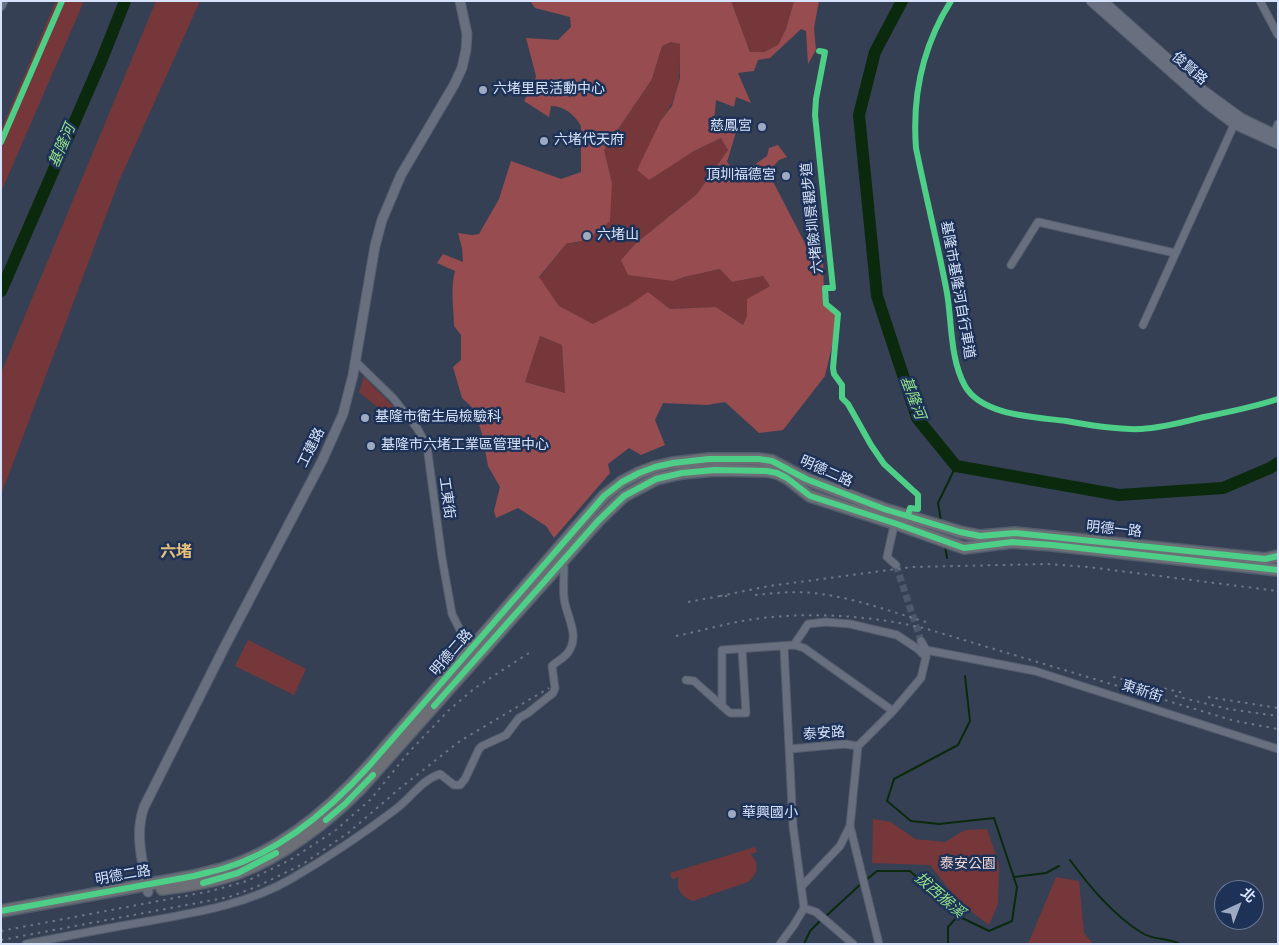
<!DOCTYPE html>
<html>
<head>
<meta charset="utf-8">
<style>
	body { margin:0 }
	#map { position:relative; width:1279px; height:945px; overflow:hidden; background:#354054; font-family:"Titillium Web","Noto Sans TC",sans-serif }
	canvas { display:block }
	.frame { position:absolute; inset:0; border:2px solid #d6e3fb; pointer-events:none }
	.north { position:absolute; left:1214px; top:880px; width:50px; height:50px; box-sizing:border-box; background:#1e3156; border:1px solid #687898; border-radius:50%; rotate:43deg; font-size:14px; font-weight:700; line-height:20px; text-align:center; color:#d6e3fb }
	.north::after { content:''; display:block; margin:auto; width:18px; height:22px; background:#9eaac1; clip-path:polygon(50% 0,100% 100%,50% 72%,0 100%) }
</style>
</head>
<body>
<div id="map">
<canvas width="1279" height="945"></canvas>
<div class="frame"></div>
<div class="north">北</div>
</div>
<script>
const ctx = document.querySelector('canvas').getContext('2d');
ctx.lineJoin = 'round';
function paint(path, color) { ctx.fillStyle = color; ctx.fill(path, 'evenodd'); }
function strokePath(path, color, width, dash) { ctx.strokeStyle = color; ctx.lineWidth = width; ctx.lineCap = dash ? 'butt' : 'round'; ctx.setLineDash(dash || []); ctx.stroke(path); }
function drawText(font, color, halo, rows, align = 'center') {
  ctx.font = font + ' "Titillium Web","Noto Sans TC",sans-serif'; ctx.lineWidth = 5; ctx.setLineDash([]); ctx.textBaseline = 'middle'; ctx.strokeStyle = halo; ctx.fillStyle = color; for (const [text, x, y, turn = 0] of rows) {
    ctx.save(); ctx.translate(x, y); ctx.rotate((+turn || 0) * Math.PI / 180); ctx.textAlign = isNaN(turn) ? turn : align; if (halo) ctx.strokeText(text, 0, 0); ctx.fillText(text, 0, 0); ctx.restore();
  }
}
const green = new Path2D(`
	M 56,1 L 84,1 L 1,192 L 1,130 Z
	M 156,1 L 200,1 L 119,181 L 1,495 L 1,373 Z
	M 731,1 L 794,1 L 786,29 L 778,46 L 764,52 L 750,52 Z
	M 671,42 L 680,44 C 680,75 681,95 661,120 L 694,151 L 721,138 L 728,150 L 697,194 L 635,244 L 621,260 L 673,281 L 684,277 L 720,269 L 732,282 L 763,276 L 770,286 L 748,299 L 747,316 L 743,325 L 716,307 L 670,309 L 648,293 L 629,305 L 593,325 L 559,306 L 539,278 L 567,243 L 577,243 L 612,183 L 604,150 L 652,79 L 662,46 Z
	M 540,336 L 562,345 L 565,393 L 525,382 Z
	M 364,377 L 393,406 L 388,416 L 359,392 Z
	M 248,640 L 306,669 L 294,695 L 235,666 Z
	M 873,819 L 891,822 L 915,839 L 945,842 L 965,830 L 987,829 L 999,864 L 998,904 L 989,925 L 960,903 L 930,865 L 872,863 Z
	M 755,847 L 757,852 L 750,854 C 760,863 758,875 748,882 L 693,901 C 682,898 675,888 679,877 L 672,879 L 670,873 Z
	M 1056,877 L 1079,881 L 1084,933 L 1093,944 L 1028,944 Z`);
const forest = new Path2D(`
	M 530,1 L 731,1 L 750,52 L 764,52 L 778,45 L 786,29 L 794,1 L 819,1 L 814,28 L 816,50 L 808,64 L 806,31 L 801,29 L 770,58 L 758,60 L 754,71 L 738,73 L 751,103 L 736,97 L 734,107 L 716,100 L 714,122 L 717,127 L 736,132 L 727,162 L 736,172 L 747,170 L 767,156 L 769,148 L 778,145 L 787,157 L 779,160 L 768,172 L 809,251 L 823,253 L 824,299 L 840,312 L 825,376 L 783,430 L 759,433 L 725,402 L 707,405 L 663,403 L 655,420 L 665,445 L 641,455 L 629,448 L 608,464 L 610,473 L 554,538 L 546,526 L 518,508 L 496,518 L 494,511 L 500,487 L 488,466 L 482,434 L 474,409 L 462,398 L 453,367 L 461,360 L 461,335 L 454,326 C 454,309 450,288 455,271 L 437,263 L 443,254 L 463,262 L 462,248 L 458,233 L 472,235 L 479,234 L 499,199 L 511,161 L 561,179 L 581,172 L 581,126 C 574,114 564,106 551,106 L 549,117 L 524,101 L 535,81 L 536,76 L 526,38 L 558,40 L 571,27 L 570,17 L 535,8 ZM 671,42 L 680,44 L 680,78 L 672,106 L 661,120 L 637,170 L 649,180 L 694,151 L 721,138 L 728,150 L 697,194 L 635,244 L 621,260 L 628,275 L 673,281 L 684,277 L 720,269 L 732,282 L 763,276 L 770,286 L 747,299 L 747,316 L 743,325 L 716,307 L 670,309 L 648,292 L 629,305 L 593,324 L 559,306 L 539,277 L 567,243 C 586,243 597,233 610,221 L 612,183 L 604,150 L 652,79 L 662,46 ZM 540,336 L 562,345 L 565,393 L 525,382 Z`);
const stream = new Path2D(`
	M 941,521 L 938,503 L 956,466
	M 945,546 L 947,558
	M 1070,860 C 1090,887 1113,915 1142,933 C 1153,940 1168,938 1180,944
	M 1014,877 L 1046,873 L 1059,866
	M 866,880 L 877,871 L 910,871 L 958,916 L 989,931 L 1012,921 L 1017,887 L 994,818 L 939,824 L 911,821 L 887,801 L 894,779 L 958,745 L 970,721 L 965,676
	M 825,917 L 862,883
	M 804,944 L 810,931 L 821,920
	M 948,944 L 948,927 L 957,917`);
const river = new Path2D(`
	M 902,1 L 875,52 L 859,115 L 877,296 L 917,418 L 956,466 L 1119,495 L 1223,488 L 1270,468 L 1278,463
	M 1,291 L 102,59 L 125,1`);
const minorTunnel = new Path2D(`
	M 896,565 L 921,641`);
const minor = new Path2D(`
	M 1260,1 L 1278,35
	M 1,7 L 4,1
	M 1272,138 L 1278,124
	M 1011,265 L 1038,222 L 1175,253
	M 1143,325 L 1238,116
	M 355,361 L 393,398 L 417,428 L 427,446 L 442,558 L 452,614 L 463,636 L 473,650
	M 895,521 L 887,557 L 896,565
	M 794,645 L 808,624 L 826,622 L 850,624 L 897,635 L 918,649 L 926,657
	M 926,650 L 1035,671 L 1278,749
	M 686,680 L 694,681 L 730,713 L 746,713 L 742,649
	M 722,706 L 722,650 L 794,645 L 804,648 L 893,711
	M 858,746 L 850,826 L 879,944
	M 790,749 L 845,744 L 858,746 L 893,711 L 921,678 L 926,657 L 926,650 L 921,641
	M 802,886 L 840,846 L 850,826
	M 804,908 L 816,912 L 853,944
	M 26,944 C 67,936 108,928 149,921 C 198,912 248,904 291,879 C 327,858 363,834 396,809 C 411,798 420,781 440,774 L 454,785 L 460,785 L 465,779 L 479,749 L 482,746 L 506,735 L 519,718 L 528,713 L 553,693 L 555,688 L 552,666 C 558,660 565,658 569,651 C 580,634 566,616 564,598 C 563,588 564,577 564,567
	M 780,944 L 794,925 L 804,908 L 793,826 L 784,647`);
const tertiary = new Path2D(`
	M 1091,1 L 1206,103 L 1234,124 L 1278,144
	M 1103,1 L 1204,91 L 1241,118 L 1278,136
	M 148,892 C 143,863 134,835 144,807 L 225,646 L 322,461 L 343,414 L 353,375 L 375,246 L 382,220 L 401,175 L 454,85 L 462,68 L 466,50 L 467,34 L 460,1`);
const primary = new Path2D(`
	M 162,889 C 187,886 214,882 238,873 C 282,857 327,822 360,789 L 598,521 L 624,496 L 656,479 L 682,473 L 715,470 L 767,471 L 777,473 L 787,478 L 810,496 L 894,523 L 964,548 L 1012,542 L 1052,545 L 1278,570
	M 1,911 L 194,876 C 205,873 215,871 225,868 C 282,851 330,809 369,766 L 604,496 L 622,482 L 639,473 L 655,467 L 673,463 L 709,459 L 759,459 L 772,461 L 806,479 L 884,509 L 960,532 L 980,536 L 1015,533 L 1265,559 L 1278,556`);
const rail = new Path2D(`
	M 755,595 C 774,593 794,591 813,593 C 852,597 889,611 926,622
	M 720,596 L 769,586 L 912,567 L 1047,564 L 1088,567 L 1278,591
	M 688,602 L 720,596 L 727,596
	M 676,636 C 700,631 724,624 748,620 C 805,611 871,615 927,629 L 1235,721 L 1278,729
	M 1113,677 L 1184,693
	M 1175,696 L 1228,709 L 1278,716
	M 1208,697 L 1278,708
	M 1,931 L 211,891 L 247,881 L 290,860 L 336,830 L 371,799 L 409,752 L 449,710 L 475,688 L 532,651
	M 1,940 L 229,897 L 256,887 L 303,864 L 348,833 L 399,789 L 460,741 L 549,688`);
const cycleway = new Path2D(`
	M 951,1 C 922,47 912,95 916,148 C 926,197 938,245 947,293 C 952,323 950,359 965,386 C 982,416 1036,417 1066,421 C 1090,425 1116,430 1141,429 C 1162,428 1184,422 1204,417 C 1229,412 1254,407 1278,399
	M 819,51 L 825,52 L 816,99 L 815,115 L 833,288 L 825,288 L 826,304 L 838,314 L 833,368 L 834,374 L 842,385 L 842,398 L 848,404 L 871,445 L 884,464 L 918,495 L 918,509 L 910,508 L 908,515
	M 1,142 L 62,1
	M 434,706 L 598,521 L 624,496 L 656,479 L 682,473 L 715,470 L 767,471 L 777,473 L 787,478 L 810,496 L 894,523 L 964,548 L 1012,542 L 1052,545 L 1278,570
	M 326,820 L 345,804 L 373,775
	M 203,883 L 238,873 L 276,853
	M 1,911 L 194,876 C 205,873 215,871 225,868 C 282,851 330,809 369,766 L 604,496 L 622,482 L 639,473 L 655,467 L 673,463 L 709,459 L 759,459 L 772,461 L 806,479 L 884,509 L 960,532 L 980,536 L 1015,533 L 1265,559 L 1278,556`);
const markers = [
	[483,90,5,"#9eaac1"],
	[762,127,5,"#9eaac1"],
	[544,141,5,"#9eaac1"],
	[786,176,5,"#9eaac1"],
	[587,236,5,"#9eaac1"],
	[365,418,5,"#9eaac1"],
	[371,446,5,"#9eaac1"],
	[732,814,5,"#9eaac1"]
];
const streetNames = [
	["俊賢路",1189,69,41],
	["六堵險圳景觀步道",813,218,-96],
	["基隆市基隆河自行車道",957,290,80],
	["工建路",312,448,-64],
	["明德二路",826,472,24],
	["工東街",446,498,82],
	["明德一路",1114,530,6],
	["明德二路",452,653,-49],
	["東新街",1142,692,18],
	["泰安路",824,734,-4],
	["明德二路",123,876,-10]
];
const poiNames = [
	["六堵里民活動中心",493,90],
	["慈鳳宮",752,127,"right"],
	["六堵代天府",554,141],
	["頂圳福德宮",776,176,"right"],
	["六堵山",597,236],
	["基隆市衛生局檢驗科",375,418],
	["基隆市六堵工業區管理中心",381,446],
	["華興國小",742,814]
];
const parkNames = [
	["泰安公園",968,865]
];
const waterNames = [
	["基隆河",63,146,-67],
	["基隆河",912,398,69],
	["拔西猴溪",939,896,41]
];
const quarterNames = [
	["六堵",176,553]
];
paint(green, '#75373a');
paint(forest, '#974c4f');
strokePath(stream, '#0b290c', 2);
strokePath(river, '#0b290c', 12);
strokePath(minorTunnel, '#4d586d', 7, [7, 3.5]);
strokePath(minor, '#535d6e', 9);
strokePath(tertiary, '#535d6e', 11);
strokePath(primary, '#535d6e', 14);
strokePath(minor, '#687080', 7);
strokePath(tertiary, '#687080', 9);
strokePath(primary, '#6c7076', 11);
strokePath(rail, '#6e7685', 2, [2.5, 5]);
strokePath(cycleway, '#4dcf88', 6);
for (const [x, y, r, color] of markers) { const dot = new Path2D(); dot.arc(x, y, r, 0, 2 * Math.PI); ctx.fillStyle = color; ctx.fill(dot); strokePath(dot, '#1e3156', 2); }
drawText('14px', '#d6e3fb', '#1e3156', streetNames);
drawText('14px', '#d6e3fb', '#1e3156', poiNames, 'left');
drawText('14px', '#f0d6d4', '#1e3156', parkNames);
drawText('italic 15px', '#91e288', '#1e3156', waterNames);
drawText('bold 16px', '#e6c078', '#1e3156', quarterNames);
</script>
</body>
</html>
